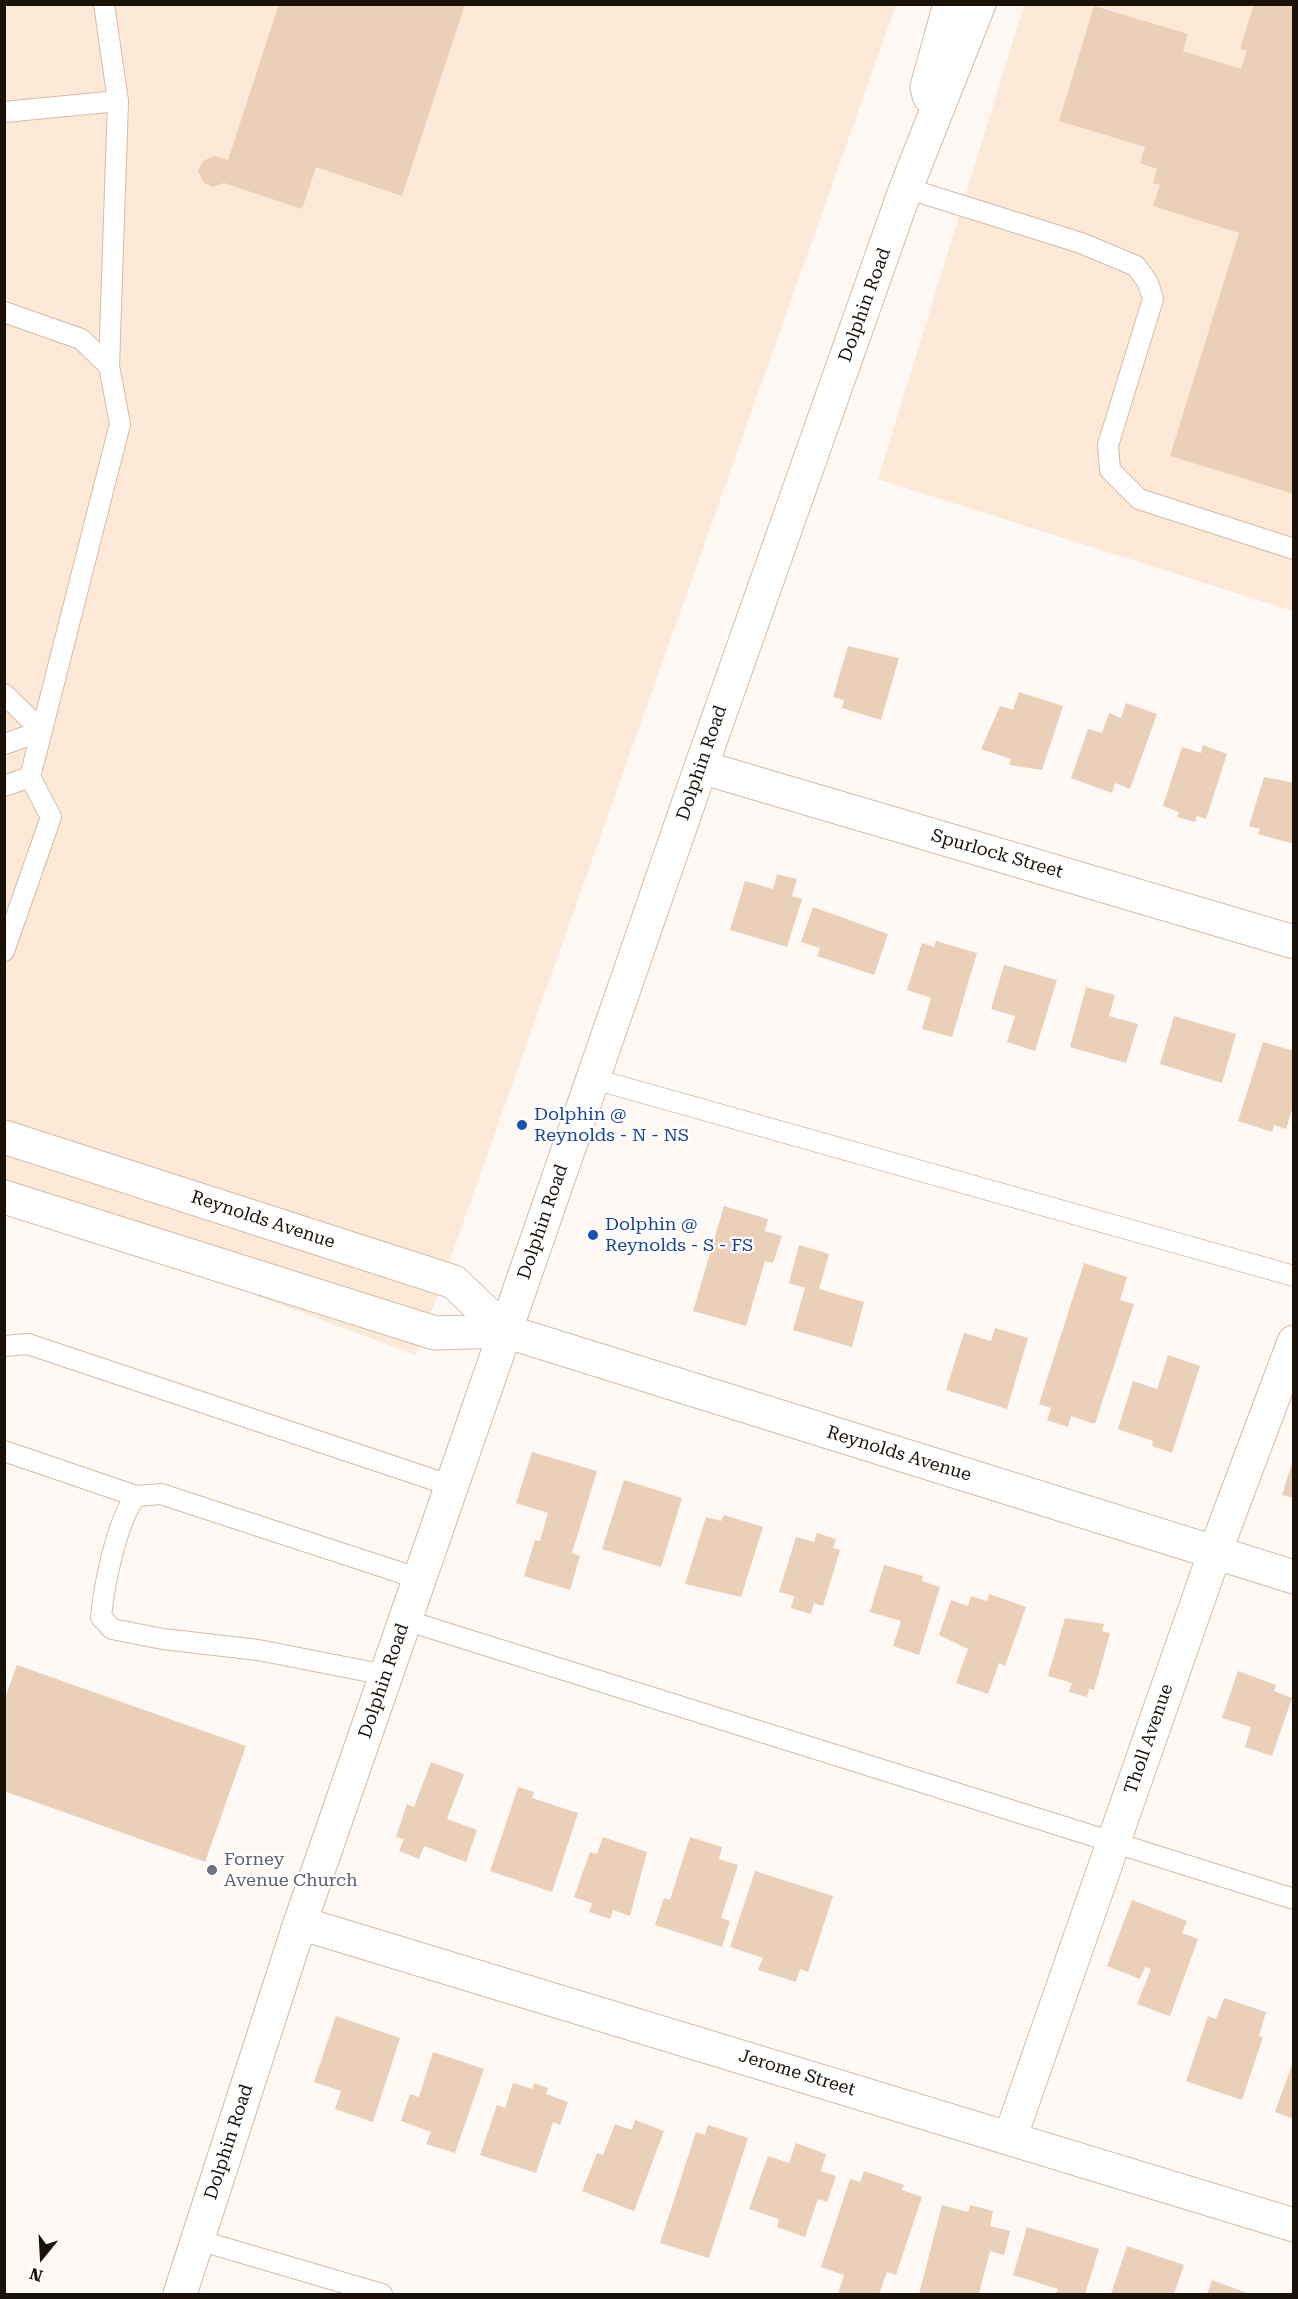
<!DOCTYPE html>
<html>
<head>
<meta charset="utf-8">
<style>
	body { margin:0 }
	#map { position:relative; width:1298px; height:2299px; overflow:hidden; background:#fef9f4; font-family:"Roboto Serif",serif }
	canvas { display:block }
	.frame { position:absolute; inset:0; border:6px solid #1a1109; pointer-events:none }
	.north { position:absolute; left:12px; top:2227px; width:60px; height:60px; -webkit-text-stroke:4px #fff; paint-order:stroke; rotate:198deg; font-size:16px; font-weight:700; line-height:24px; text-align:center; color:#1a1109 }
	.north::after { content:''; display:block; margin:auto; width:21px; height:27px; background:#1a1109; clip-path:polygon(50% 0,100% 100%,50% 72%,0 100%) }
</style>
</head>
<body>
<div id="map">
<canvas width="1298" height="2299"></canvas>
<div class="frame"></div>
<div class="north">N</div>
</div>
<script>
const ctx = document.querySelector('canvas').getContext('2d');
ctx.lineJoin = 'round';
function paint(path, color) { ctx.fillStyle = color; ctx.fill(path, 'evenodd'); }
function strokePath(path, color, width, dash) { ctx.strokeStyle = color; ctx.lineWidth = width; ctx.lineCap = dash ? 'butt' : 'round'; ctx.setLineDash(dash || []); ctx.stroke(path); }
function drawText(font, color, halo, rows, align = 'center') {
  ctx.font = font + ' "Roboto Serif",serif'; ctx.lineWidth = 4.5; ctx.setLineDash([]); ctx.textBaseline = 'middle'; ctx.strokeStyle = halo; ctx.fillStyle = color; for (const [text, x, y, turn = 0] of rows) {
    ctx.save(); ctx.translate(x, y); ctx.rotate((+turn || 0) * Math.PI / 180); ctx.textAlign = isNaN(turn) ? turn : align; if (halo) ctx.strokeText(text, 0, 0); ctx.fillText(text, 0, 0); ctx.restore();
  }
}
const built = new Path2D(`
	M 4,5 L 896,5 L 416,1355 L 5,1202 Z
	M 1024,5 L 1293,5 L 1293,611 L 878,479 Z`);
const building = new Path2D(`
	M 279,4 L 465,4 L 402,196 L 316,167 L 302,209 L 224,183 L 213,187 L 204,183 L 198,171 L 203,161 L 214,156 L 228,160 Z
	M 1254,4 L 1294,4 L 1294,494 L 1170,456 L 1239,233 L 1153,206 L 1160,185 L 1153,183 L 1157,169 L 1140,163 L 1145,147 L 1059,121 L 1094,6 L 1188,34 L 1183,51 L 1241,69 L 1247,50 L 1240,49 Z
	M 848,646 L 899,658 L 881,720 L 842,708 L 844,700 L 833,697 Z
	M 1019,692 L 1063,706 L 1042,770 L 1009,765 L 1011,759 L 981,749 L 1000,706 L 1013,710 Z
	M 1126,703 L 1157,714 L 1130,789 L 1115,783 L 1112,793 L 1071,778 L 1088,729 L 1102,733 L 1109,713 L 1121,718 Z
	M 1203,745 L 1227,754 L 1206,819 L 1197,816 L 1195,822 L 1177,817 L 1179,812 L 1163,806 L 1182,747 L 1201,753 Z
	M 1264,777 L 1294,783 L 1294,844 L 1258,834 L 1260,829 L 1249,826 Z
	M 777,874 L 797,879 L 792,896 L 802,899 L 787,947 L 730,930 L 745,881 L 773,889 Z
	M 813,907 L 888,934 L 874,975 L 817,956 L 820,948 L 801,942 Z
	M 936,941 L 977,953 L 952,1037 L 922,1029 L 931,998 L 907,990 L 922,943 L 934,947 Z
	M 1004,965 L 1057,980 L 1035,1051 L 1007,1042 L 1015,1016 L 991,1009 Z
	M 1086,987 L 1115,995 L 1109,1016 L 1138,1024 L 1126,1063 L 1070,1047 Z
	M 1174,1016 L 1236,1034 L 1222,1083 L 1160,1064 Z
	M 1263,1042 L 1294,1051 L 1294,1103 L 1286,1129 L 1274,1125 L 1272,1132 L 1238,1121 Z
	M 724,1206 L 768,1219 L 765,1231 L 782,1236 L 773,1263 L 765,1261 L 746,1326 L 693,1311 Z
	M 799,1245 L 829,1254 L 819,1289 L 864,1302 L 852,1347 L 793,1330 L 805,1288 L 789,1283 Z
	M 1084,1263 L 1127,1277 L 1120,1300 L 1134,1304 L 1095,1424 L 1071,1416 L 1068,1427 L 1047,1420 L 1051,1408 L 1039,1404 Z
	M 995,1328 L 1028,1338 L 1007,1409 L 946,1390 L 964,1333 L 991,1341 Z
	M 1168,1355 L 1200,1366 L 1172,1453 L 1152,1446 L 1153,1441 L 1118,1429 L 1133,1381 L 1157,1389 Z
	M 532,1452 L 597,1471 L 572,1553 L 580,1556 L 570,1590 L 524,1576 L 535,1540 L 540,1541 L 548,1513 L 516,1503 Z
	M 1293,1460 L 1294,1460 L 1294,1498 L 1282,1495 Z
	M 624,1480 L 682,1498 L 661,1567 L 602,1549 Z
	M 724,1515 L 763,1527 L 741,1597 L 685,1584 L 706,1517 L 721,1521 Z
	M 817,1533 L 836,1539 L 833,1548 L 840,1550 L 823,1606 L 814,1603 L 811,1614 L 791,1608 L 794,1596 L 779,1592 L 796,1537 L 814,1542 Z
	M 884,1565 L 923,1576 L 922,1581 L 940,1587 L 919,1655 L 893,1646 L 901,1621 L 870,1612 Z
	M 989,1594 L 1026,1607 L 1005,1666 L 999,1663 L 988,1694 L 956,1683 L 968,1649 L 939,1635 L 951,1600 L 968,1606 L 971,1596 L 987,1601 Z
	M 1065,1618 L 1104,1624 L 1102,1631 L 1110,1633 L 1094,1690 L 1089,1689 L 1087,1697 L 1069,1692 L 1072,1683 L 1048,1676 Z
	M 17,1665 L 246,1746 L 205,1862 L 4,1791 L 4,1700 Z
	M 1238,1671 L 1276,1685 L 1274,1691 L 1292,1698 L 1272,1756 L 1245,1747 L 1251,1727 L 1222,1718 Z
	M 431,1762 L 464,1774 L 447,1819 L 477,1830 L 466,1862 L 424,1846 L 419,1859 L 399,1851 L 404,1839 L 396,1837 L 407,1804 L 414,1807 Z
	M 518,1787 L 534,1792 L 532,1798 L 578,1813 L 552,1892 L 490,1871 Z
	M 603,1837 L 647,1852 L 630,1916 L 613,1910 L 610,1919 L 589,1912 L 592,1903 L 574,1897 L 590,1852 L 597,1854 Z
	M 690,1837 L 722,1847 L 719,1859 L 738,1865 L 721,1918 L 730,1921 L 722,1947 L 655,1925 L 664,1898 L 670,1900 Z
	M 755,1871 L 833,1896 L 808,1972 L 800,1969 L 796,1982 L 758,1970 L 763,1958 L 730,1947 Z
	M 1132,1900 L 1187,1921 L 1182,1933 L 1198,1939 L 1170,2016 L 1137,2004 L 1151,1969 L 1145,1967 L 1140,1979 L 1107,1966 Z
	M 1224,1998 L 1266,2012 L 1259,2036 L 1263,2037 L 1242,2100 L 1186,2081 L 1208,2016 L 1216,2019 Z
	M 336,2016 L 400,2038 L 373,2122 L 335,2109 L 341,2091 L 314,2082 Z
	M 433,2052 L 484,2069 L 455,2153 L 426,2144 L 431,2132 L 401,2121 L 410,2094 L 419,2097 Z
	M 1293,2062 L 1294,2062 L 1294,2119 L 1275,2112 Z
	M 513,2083 L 532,2089 L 534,2083 L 548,2088 L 546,2094 L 568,2102 L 560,2125 L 553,2122 L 536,2173 L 480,2155 L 497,2105 L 505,2108 Z
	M 635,2120 L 664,2131 L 634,2211 L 582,2191 L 597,2153 L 603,2155 L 615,2124 L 632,2130 Z
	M 708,2125 L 748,2138 L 709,2258 L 660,2243 L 696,2132 L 705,2135 Z
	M 796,2143 L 826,2154 L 821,2171 L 836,2176 L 827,2202 L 818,2199 L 805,2237 L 777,2227 L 779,2219 L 749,2209 L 768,2156 L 789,2163 Z
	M 864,2171 L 904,2185 L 902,2190 L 922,2197 L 896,2275 L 887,2272 L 879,2294 L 838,2294 L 844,2275 L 821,2267 L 850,2179 L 860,2182 Z
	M 942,2205 L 968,2212 L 970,2205 L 993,2211 L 990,2226 L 1010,2231 L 1004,2255 L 990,2251 L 979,2294 L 919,2294 Z
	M 1027,2227 L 1099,2249 L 1085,2294 L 1056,2294 L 1058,2289 L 1013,2275 Z
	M 1127,2246 L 1184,2265 L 1174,2294 L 1111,2294 Z
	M 1212,2280 L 1250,2294 L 1207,2294 Z`);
const lane = new Path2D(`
	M 104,4 L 118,101 L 109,366
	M 4,112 L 118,101
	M 906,188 L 1081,243 L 1136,266 L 1148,283 L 1153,299 L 1108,445 L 1110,470 L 1139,499 L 1294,549
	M 4,312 L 81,339 L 109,366 L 120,424 L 30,777 L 51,817 L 4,951
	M 4,694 L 42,731 L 4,744
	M 4,786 L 30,777
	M 594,1079 L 1294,1276
	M 4,1346 L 28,1344 L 452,1486
	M 4,1451 L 136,1496
	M 405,1620 L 1294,1899
	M 386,1675 L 258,1650 L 163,1639 L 112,1629 L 101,1617 C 104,1585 117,1520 136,1496 L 161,1494 L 420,1579
	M 198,2240 L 382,2294`);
const street = new Path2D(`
	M 701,767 L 1294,942
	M 4,1137 L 454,1282 L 505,1331
	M 4,1197 L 435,1333 L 505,1331 L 1294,1577
	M 300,1923 L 1294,2225
	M 1010,2138 L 1215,1552 L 1294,1342`);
const secondary = new Path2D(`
	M 929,96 L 927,87 L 950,4
	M 180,2294 L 300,1923 L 701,767 L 906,188 L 979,4`);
const markers = [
	[522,1125,6,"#1a4fb4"],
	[593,1235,6,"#1a4fb4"],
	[212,1870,6,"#6b7280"]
];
const streetNames = [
	["Dolphin Road",865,305,-70],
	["Dolphin Road",702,763,-71],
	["Spurlock Street",997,854,16],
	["Reynolds Avenue",263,1220,18],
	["Dolphin Road",543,1222,-71],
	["Reynolds Avenue",899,1454,17],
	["Dolphin Road",384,1681,-71],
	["Tholl Avenue",1149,1739,-71],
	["Jerome Street",797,2073,17],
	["Dolphin Road",229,2142,-72]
];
const transitNames = [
	["Dolphin @",534,1115],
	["Reynolds - N - NS",534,1136],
	["Dolphin @",605,1225],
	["Reynolds - S - FS",605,1246]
];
const worshipNames = [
	["Forney",224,1860],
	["Avenue Church",224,1881]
];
paint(built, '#fde9d8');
paint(building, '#ebd0b9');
strokePath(lane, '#d6bca5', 22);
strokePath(street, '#d6bca5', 35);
strokePath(secondary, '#d6bca5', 35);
strokePath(lane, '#fff', 20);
strokePath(street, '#fff', 33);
strokePath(secondary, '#fff', 33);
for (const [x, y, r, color] of markers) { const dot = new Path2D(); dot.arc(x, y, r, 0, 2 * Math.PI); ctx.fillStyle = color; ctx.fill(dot); strokePath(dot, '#fff', 2); }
drawText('18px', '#1a1109', '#fff', streetNames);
drawText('18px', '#164399', '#fff', transitNames, 'left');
drawText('18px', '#5b616d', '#fff', worshipNames, 'left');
</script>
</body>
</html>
